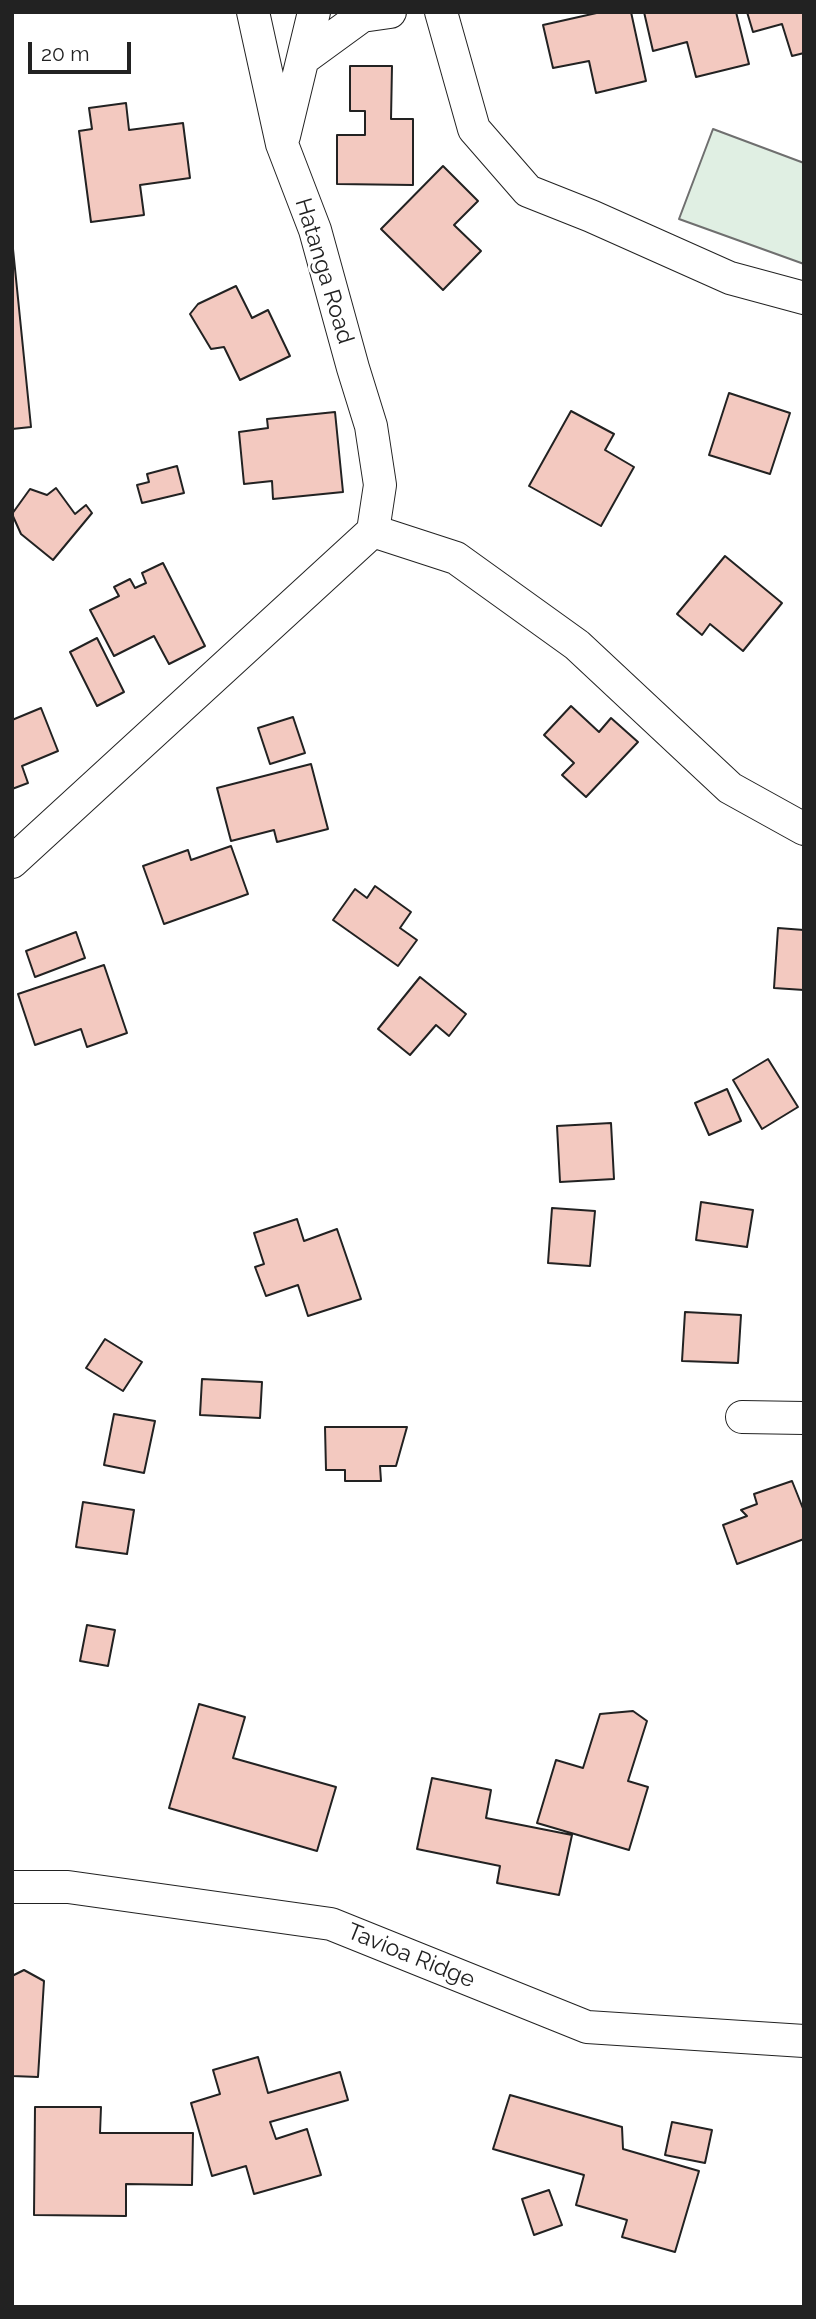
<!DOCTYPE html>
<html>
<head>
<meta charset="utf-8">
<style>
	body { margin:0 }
	#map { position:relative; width:816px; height:2319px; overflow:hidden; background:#fff; font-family:Raleway,sans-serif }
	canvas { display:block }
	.frame { position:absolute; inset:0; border:14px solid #222; pointer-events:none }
	.scale { position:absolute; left:28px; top:42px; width:103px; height:32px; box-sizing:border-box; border:4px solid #222; border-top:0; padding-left:9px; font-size:21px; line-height:24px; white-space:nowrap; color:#222; -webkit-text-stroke:5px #fff; paint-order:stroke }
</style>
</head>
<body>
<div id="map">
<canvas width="816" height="2319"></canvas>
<div class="frame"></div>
<div class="scale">20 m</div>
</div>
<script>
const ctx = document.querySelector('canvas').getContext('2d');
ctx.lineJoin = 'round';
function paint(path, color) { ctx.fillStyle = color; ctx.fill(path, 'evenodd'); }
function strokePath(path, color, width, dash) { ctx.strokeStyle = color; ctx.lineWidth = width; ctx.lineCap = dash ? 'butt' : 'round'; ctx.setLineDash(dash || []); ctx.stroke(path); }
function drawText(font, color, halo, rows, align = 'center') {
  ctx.font = font + ' Raleway,sans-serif'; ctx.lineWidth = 5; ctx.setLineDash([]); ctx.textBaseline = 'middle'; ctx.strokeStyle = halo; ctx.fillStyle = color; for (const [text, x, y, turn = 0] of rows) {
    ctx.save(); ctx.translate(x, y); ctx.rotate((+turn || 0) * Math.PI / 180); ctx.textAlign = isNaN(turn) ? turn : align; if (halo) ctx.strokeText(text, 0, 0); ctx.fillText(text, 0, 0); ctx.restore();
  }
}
const green = new Path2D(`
	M 713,129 L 804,163 L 804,264 L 679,219 Z`);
const building = new Path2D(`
	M 601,12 L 631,12 L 646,81 L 596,93 L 589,61 L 553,68 L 543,25 Z
	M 644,12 L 736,12 L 749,64 L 696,77 L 687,42 L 653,51 Z
	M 747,12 L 804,12 L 804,53 L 792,56 L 782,24 L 753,32 Z
	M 350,66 L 392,66 L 391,119 L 413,119 L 413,185 L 337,184 L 337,135 L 365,135 L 365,111 L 350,111 Z
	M 126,103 L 129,130 L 183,123 L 190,178 L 140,185 L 144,215 L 91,222 L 79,131 L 92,129 L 89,108 Z
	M 443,166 L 478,201 L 454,225 L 481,251 L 443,290 L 381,229 Z
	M 12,239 L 31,427 L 12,429 Z
	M 236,286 L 252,318 L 268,310 L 290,356 L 240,380 L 224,347 L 211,349 L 190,314 L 198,304 Z
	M 729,393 L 790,413 L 770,474 L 709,455 Z
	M 571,411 L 614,434 L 605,450 L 634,467 L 601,526 L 529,486 Z
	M 335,412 L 343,492 L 273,499 L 272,481 L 244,484 L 239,432 L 268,428 L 267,419 Z
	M 177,466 L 184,493 L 142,503 L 137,485 L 149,482 L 147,474 Z
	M 56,488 L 75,514 L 86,505 L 92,513 L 53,560 L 21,534 L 12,514 L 30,489 L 47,495 Z
	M 725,556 L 782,603 L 743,651 L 710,624 L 702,635 L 677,614 Z
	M 163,563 L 205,646 L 169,664 L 154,636 L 114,656 L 90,610 L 119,596 L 114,587 L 130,579 L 135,588 L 146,583 L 142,573 Z
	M 97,638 L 124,692 L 97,706 L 70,652 Z
	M 571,706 L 599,732 L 611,718 L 638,742 L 586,797 L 562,775 L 574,763 L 544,735 Z
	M 41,708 L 58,751 L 22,766 L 28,783 L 12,789 L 12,720 Z
	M 293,717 L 305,753 L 270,764 L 258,728 Z
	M 311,764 L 328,829 L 277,842 L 274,830 L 231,841 L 217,788 Z
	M 231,846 L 248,894 L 164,924 L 143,866 L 188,850 L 191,860 Z
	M 375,886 L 411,912 L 400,928 L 417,940 L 398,966 L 333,920 L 355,889 L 367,898 Z
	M 778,928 L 804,930 L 804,990 L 774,988 Z
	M 76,932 L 85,958 L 35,977 L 26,951 Z
	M 104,965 L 127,1033 L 87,1047 L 81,1029 L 35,1045 L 18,994 Z
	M 420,977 L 466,1014 L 449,1036 L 436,1025 L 410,1055 L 378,1029 Z
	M 768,1059 L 798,1107 L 762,1129 L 733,1080 Z
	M 727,1089 L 741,1121 L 709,1135 L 695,1103 Z
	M 611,1123 L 614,1179 L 560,1182 L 557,1126 Z
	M 701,1202 L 753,1210 L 747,1247 L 696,1240 Z
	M 552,1208 L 595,1211 L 590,1266 L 548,1263 Z
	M 297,1219 L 304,1241 L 337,1229 L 361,1299 L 308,1316 L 298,1285 L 266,1296 L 255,1267 L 264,1264 L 254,1233 Z
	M 685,1312 L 741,1315 L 738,1363 L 682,1361 Z
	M 105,1339 L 142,1362 L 123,1391 L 86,1368 Z
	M 202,1379 L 262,1382 L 260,1418 L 200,1415 Z
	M 114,1414 L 155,1421 L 144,1473 L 104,1465 Z
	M 325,1427 L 407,1427 L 396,1466 L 380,1466 L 381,1481 L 345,1481 L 345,1470 L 326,1470 Z
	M 792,1481 L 804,1511 L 804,1539 L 737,1564 L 723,1525 L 747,1516 L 741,1510 L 757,1504 L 754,1494 Z
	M 83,1502 L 134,1510 L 127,1554 L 76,1547 Z
	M 87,1625 L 115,1630 L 108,1666 L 80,1661 Z
	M 199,1704 L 245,1717 L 233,1758 L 336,1787 L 317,1851 L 169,1808 Z
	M 633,1711 L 647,1721 L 628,1781 L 648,1787 L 629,1850 L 537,1823 L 556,1760 L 583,1768 L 600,1714 Z
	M 432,1778 L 491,1790 L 486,1818 L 572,1835 L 559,1895 L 497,1883 L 500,1866 L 417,1849 Z
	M 24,1970 L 44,1981 L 38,2077 L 12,2076 L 12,1976 Z
	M 258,2057 L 268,2093 L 340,2072 L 348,2100 L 270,2122 L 276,2139 L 307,2129 L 321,2175 L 254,2194 L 246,2166 L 212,2176 L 191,2103 L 220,2094 L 213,2070 Z
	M 510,2095 L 622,2127 L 623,2149 L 699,2171 L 675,2252 L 622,2237 L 627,2220 L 576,2205 L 584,2175 L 493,2149 Z
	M 35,2107 L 101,2107 L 100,2133 L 193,2133 L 192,2185 L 126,2184 L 126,2216 L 34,2215 Z
	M 672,2122 L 712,2130 L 705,2163 L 665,2155 Z
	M 549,2190 L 562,2225 L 534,2235 L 522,2199 Z`);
const street = new Path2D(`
	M 253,12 L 282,144 L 315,230 L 353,368 L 371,426 L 380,485 L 373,531
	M 441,12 L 474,129 L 528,191 L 591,216 L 730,278 L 804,298
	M 303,59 L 362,16 L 390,12
	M 284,136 L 314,12
	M 12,862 L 373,531 L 456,558 L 577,645 L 730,788 L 804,829
	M 742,1417 L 804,1418
	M 12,1887 L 68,1887 L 331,1924 L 587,2027 L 804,2041`);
const streetNames = [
	["Hatanga Road",324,271,73],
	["Tavioa Ridge",411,1956,22]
];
paint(green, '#e0efe3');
strokePath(green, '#6f6f6f', 2);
paint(building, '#f3c9c0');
strokePath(building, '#222', 2);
strokePath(street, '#222', 34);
strokePath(street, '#fff', 32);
drawText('23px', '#222', '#fff', streetNames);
</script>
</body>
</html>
